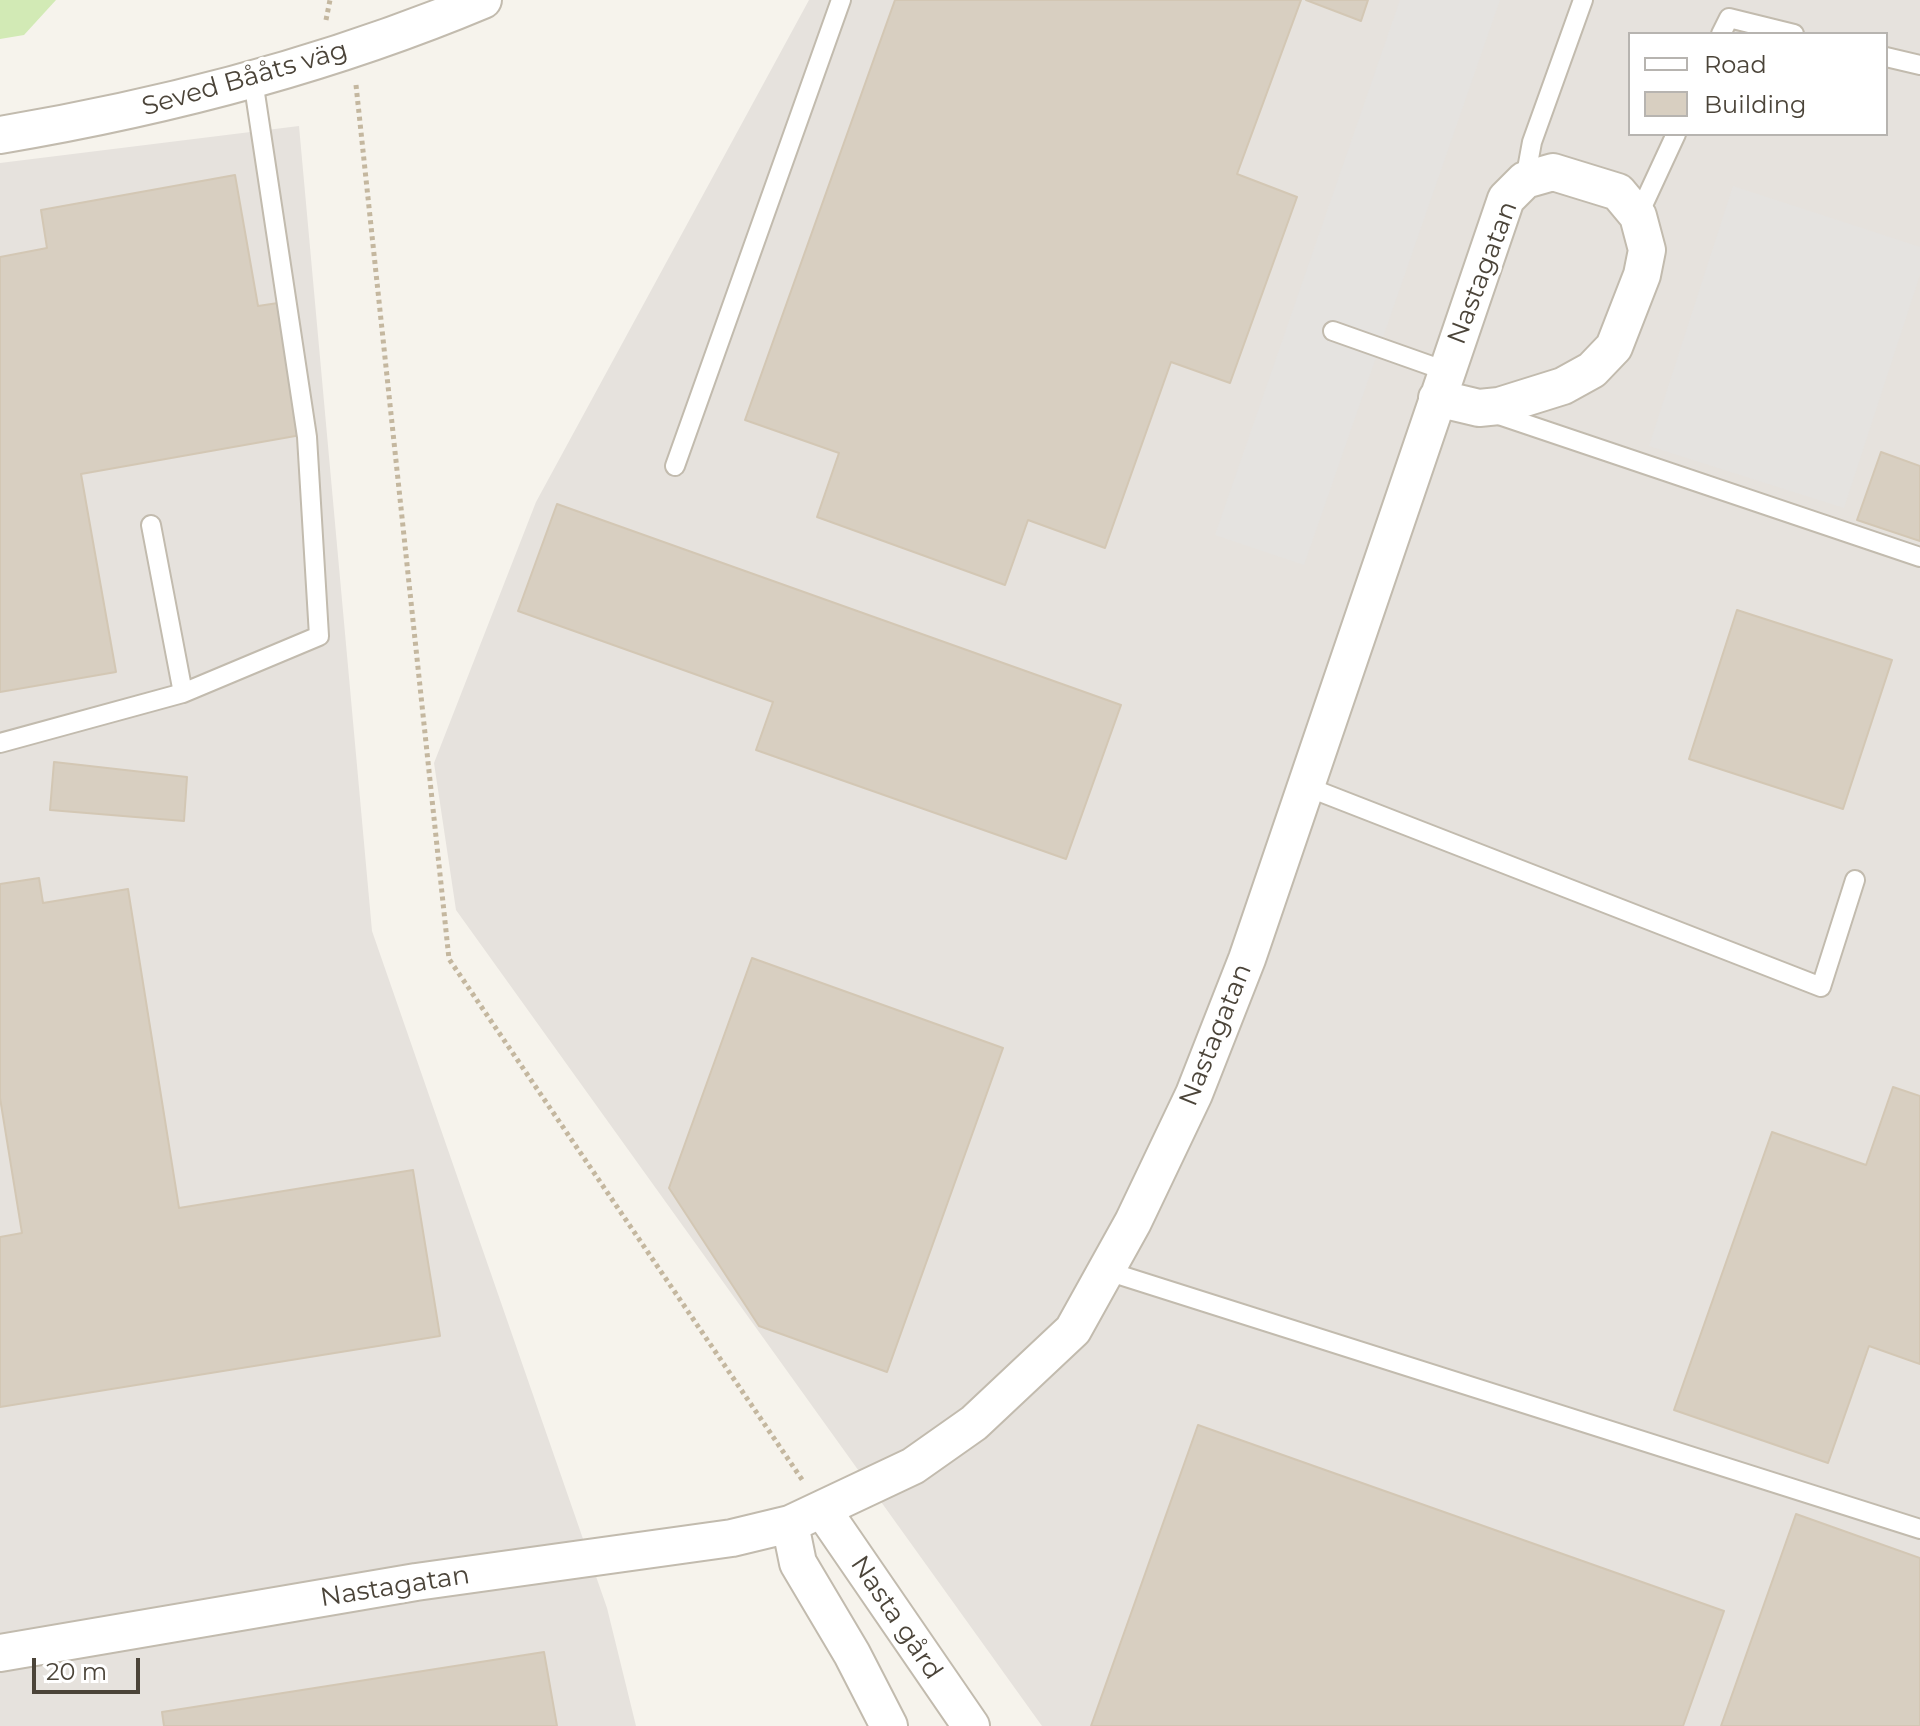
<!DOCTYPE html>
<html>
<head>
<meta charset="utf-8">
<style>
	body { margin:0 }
	#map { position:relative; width:1920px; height:1726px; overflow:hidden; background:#f6f3ec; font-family:Montserrat,sans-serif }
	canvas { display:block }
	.legend { position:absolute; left:1628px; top:32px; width:260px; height:104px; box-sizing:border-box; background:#fff; border:2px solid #b7b4b0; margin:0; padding:10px 14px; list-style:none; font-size:24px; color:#4b4439 }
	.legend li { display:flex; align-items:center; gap:16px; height:40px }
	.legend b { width:40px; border:2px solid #b7b4b0 }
	.scale { position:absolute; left:32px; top:1658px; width:108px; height:36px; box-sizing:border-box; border:4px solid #4b4439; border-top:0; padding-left:10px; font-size:24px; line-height:28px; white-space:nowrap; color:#4b4439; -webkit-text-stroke:6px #fff; paint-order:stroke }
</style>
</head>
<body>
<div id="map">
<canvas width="1920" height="1726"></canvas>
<ul class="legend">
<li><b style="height:10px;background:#fff"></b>Road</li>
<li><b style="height:22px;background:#d8cfc1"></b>Building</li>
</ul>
<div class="scale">20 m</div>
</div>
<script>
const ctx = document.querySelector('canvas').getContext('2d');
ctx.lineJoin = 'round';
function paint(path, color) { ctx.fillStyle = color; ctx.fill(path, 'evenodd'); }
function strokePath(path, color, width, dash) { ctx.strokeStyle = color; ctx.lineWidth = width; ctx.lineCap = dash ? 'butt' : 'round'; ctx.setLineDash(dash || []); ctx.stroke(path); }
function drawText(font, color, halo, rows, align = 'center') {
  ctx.font = font + ' Montserrat,sans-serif'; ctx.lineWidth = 7; ctx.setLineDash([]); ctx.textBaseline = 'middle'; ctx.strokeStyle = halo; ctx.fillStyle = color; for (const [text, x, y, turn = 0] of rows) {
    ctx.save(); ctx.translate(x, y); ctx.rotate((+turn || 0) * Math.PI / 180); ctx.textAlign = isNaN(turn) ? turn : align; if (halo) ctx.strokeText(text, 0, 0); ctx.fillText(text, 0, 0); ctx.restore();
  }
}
const industrial = new Path2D(`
	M 809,0 L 1920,0 L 1920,1726 L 1042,1726 L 456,910 L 434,763 L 536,502 ZM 1630,34 L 1886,34 L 1886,134 L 1630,134 Z
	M 299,126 L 372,931 L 607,1608 L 636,1726 L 0,1726 L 0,163 Z`);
const green = new Path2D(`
	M 0,0 L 56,0 L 24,35 L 0,39 Z`);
const parking = new Path2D(`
	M 1400,0 L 1500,0 L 1304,565 L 1215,535 Z
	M 1733,186 L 1920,247 L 1920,275 L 1844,508 L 1649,446 Z`);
const building = new Path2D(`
	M 895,0 L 1301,0 L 1237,174 L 1297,197 L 1230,383 L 1171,362 L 1105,548 L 1028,520 L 1005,585 L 817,517 L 839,453 L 745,420 Z
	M 1306,0 L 1368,0 L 1361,21 Z
	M 235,175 L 258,306 L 278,303 L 301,435 L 81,474 L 116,672 L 0,692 L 0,257 L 47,248 L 41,210 Z
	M 1881,452 L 1920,466 L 1920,541 L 1857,520 Z
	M 557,504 L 1121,705 L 1066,859 L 756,750 L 773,702 L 518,611 Z
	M 1737,610 L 1892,660 L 1843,809 L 1689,759 Z
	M 54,762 L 187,777 L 184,821 L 50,810 Z
	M 39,878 L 43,903 L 128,889 L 179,1208 L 413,1170 L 440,1336 L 0,1407 L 0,1237 L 22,1233 L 0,1098 L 0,884 Z
	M 752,958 L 1003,1048 L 887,1372 L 759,1326 L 669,1188 Z
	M 1893,1087 L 1920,1096 L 1920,1364 L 1869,1346 L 1828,1463 L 1674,1410 L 1772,1132 L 1866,1165 Z
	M 1198,1425 L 1724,1611 L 1683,1726 L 1091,1726 Z
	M 1796,1514 L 1920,1558 L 1920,1726 L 1721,1726 Z
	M 544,1652 L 557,1726 L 164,1726 L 162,1712 Z`);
const path = new Path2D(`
	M 326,20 L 330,0
	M 356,85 L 449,959 L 803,1481`);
const service = new Path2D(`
	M 1721,34 L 1729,18 L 1794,34
	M 1886,57 L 1920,65
	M 1525,180 L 1532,142 L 1583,0
	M 1638,216 L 1676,134
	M 1333,331 L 1446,371
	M 1493,413 L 1920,557
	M 675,466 L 841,0
	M 183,693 L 319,636 L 307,437 L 253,80
	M 0,743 L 183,693 L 151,525
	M 1305,786 L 1821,987 L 1855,880
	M 1107,1271 L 1920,1529`);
const minor = new Path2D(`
	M 0,135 C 166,107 328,65 483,0
	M 822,1509 L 971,1726
	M 790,1524 L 798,1563 L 852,1654 L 889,1726
	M 0,1653 L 416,1582 L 732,1538 L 790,1524 L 913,1466 L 974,1423 L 1073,1330 L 1133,1222 L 1194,1094 L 1247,959 L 1506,199 L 1525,180 L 1553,172 L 1618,192 L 1638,216 L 1647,250 L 1642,275 L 1614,347 L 1592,370 L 1563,386 L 1499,406 L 1479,408 L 1437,398`);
const streetNames = [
	["Seved Bååts väg",245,79,-16],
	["Nastagatan",1483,273,-69],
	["Nastagatan",1216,1035,-68],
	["Nastagatan",395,1587,-9],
	["Nasta gård",896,1618,56]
];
paint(industrial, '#e6e2dd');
paint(green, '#d2eab5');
paint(parking, '#e5e3e0');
paint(building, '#d8cfc1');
strokePath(building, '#d3c7b4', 2);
strokePath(service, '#c2bbae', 22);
strokePath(minor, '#c2bbae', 40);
strokePath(path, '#c4b79f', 5, [4, 4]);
strokePath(service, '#fff', 18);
strokePath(minor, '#fff', 36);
drawText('26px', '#4b4439', '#fff', streetNames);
</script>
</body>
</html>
